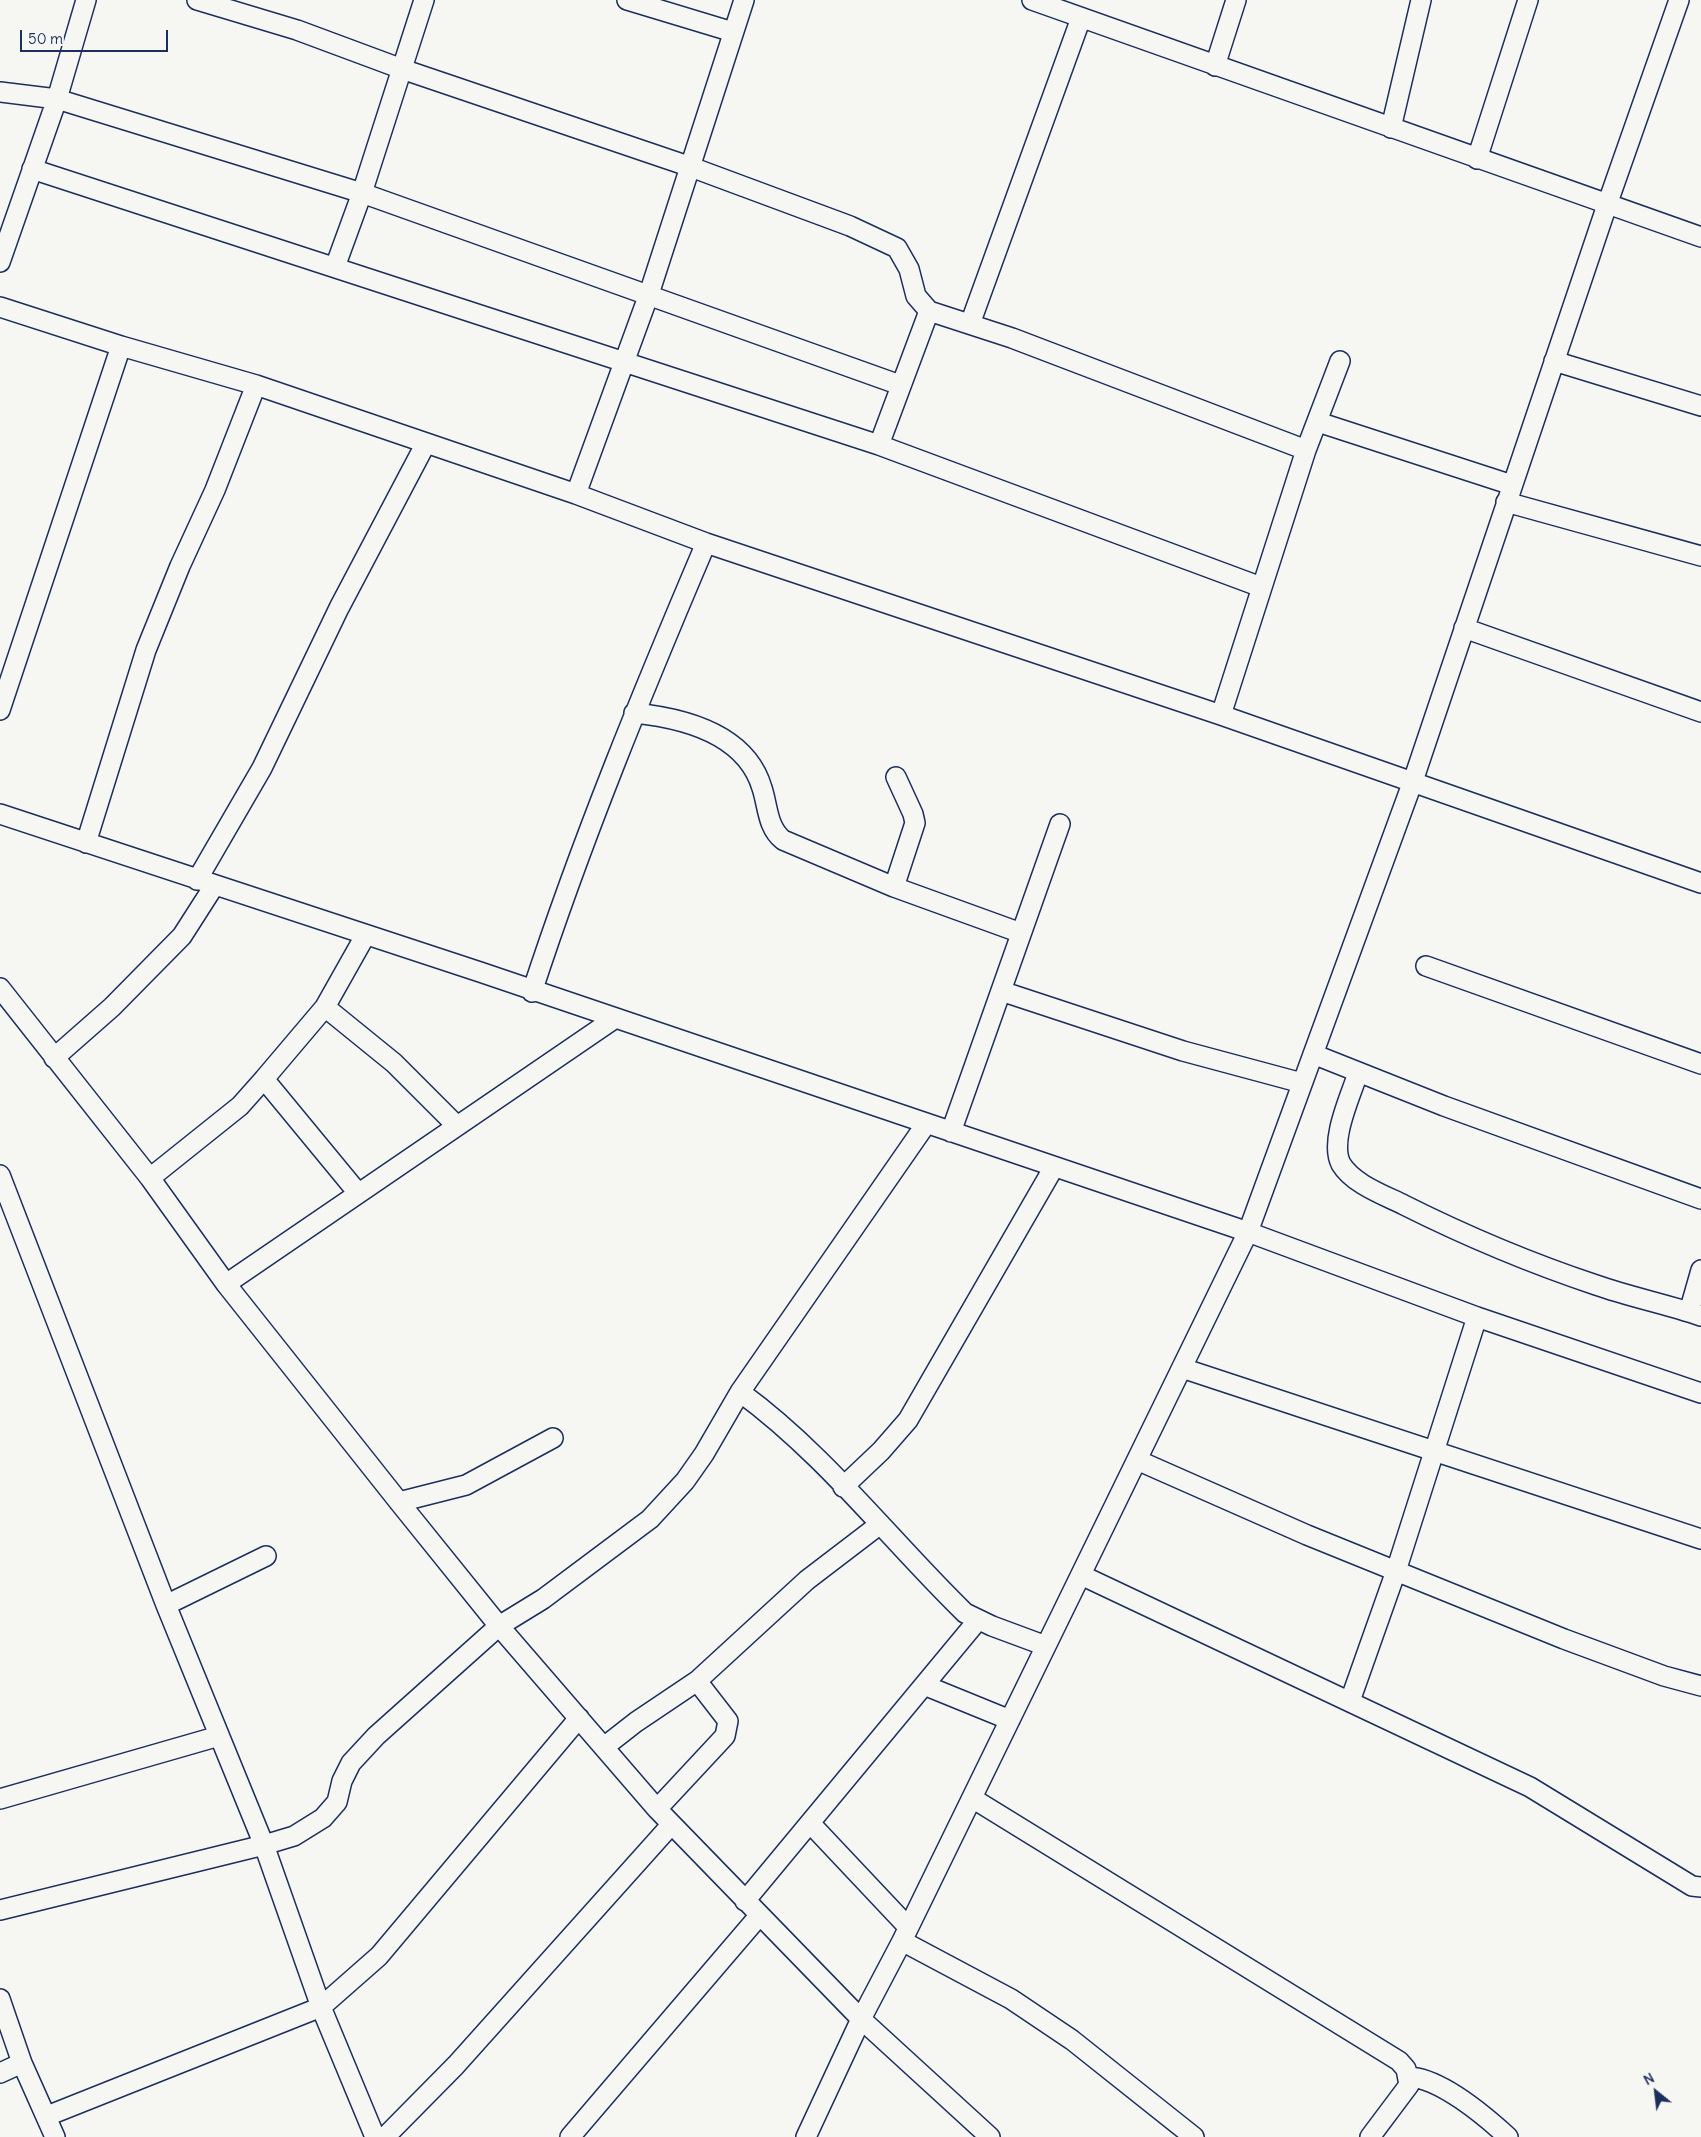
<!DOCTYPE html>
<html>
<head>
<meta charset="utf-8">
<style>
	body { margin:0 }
	#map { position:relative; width:1701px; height:2137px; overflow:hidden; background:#f6f6f2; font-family:Delius,sans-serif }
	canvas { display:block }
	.north { position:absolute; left:1631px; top:2067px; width:50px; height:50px; -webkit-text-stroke:4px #f6f6f2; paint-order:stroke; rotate:331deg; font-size:14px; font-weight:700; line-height:20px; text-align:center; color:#1b2f5e }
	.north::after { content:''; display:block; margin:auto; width:18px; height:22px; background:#1b2f5e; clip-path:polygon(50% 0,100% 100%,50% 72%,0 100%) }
	.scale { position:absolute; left:20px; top:30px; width:148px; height:22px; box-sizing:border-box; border:2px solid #1b2f5e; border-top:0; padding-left:6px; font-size:15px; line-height:18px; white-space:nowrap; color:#1b2f5e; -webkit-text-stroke:4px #f6f6f2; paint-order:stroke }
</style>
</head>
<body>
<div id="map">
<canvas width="1701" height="2137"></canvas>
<div class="north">N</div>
<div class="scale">50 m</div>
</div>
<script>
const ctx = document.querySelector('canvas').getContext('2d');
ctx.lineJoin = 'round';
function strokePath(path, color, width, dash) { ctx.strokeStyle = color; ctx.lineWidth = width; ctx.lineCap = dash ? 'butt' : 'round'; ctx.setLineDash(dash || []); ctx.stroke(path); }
const minor = new Path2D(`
	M 197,0 L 297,30 L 402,69 L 691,167 L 850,226 L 897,248 L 909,269 L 916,296 L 929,311 L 1012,338 L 1306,450
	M 627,0 L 733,32
	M 1032,0 L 1701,237
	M 1215,66 L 1236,0
	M 0,92 L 57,99 L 362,193 L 900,385
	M 1391,128 L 1421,0
	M 1477,159 L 1528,0
	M 32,169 L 879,445 L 1261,587
	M 0,262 L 57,99 L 86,0
	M 335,267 L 362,193 L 424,0
	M 0,307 L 121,346 L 256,385 L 576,494 L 706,543 L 1221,715 L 1701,883
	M 970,324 L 1081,18
	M 1554,361 L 1701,406
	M 1318,422 L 1512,485
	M 879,445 L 929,311
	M 576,494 L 649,294 L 744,0
	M 1506,502 L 1701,556
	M 1464,628 L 1701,712
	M 0,710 L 121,346
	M 634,713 C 683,718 746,734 762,788 C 768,806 767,827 783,840 L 894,887 L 1021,933
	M 1221,715 L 1306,450 L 1340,361
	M 0,814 L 480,972 L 1248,1232 L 1477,1317 L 1701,1393
	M 86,843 L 146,650 L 180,566 L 215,490 L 256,385
	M 197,880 L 262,768 L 339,608 L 426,443
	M 894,887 L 915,823 L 913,814 L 896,777
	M 1426,966 L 1701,1064
	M 0,988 L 150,1178 L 226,1284 L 399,1502 L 499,1626 L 657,1809 L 861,2019 L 990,2137
	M 1001,991 L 1183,1051 L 1302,1083
	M 532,992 C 582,839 643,691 706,543
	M 325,1007 L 394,1063 L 457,1126
	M 1313,1054 L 1444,1106 L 1701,1199
	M 54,1058 L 112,1007 L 182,936 L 214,886
	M 1358,1073 C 1351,1095 1329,1141 1341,1164 C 1353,1184 1384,1195 1404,1205 C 1466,1236 1530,1263 1596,1285 C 1630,1297 1666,1304 1701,1316
	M 264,1079 L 358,1193
	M 951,1132 L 1060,824
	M 0,1175 L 166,1605 L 264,1845 L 321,2007 L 375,2137
	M 150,1178 L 240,1106 L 264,1079 L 325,1007 L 365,936
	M 226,1284 L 614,1019
	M 1689,1312 L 1701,1270
	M 1182,1368 L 1701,1539
	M 740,1392 C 825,1454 890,1540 965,1613 L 992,1626 L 1046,1646
	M 1137,1460 L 1307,1535 L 1564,1639 L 1664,1676 L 1701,1686
	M 843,1487 L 881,1451 L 908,1420 L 1054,1167
	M 399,1502 L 466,1485 L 553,1438
	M 1081,1575 L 1530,1787 L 1692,1886 L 1701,1887
	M 166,1605 L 266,1556
	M 924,1685 L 1010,1720
	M 1350,1701 L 1396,1571 L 1477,1317
	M 604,1747 L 636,1722 L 697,1681
	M 972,1798 L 1399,2061 L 1406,2069 L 1409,2085 L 1370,2137
	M 0,1799 L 219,1736
	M 657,1809 L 725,1736 L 728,1721 L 697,1681 L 807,1580 L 879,1525
	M 810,1823 L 908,1927
	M 745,1901 L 978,1620
	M 0,1910 L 264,1845 L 294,1836 L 323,1818 L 337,1802 L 342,1781 L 351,1763 L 376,1736 L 499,1626 L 543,1599 L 650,1519 L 685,1481 L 704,1454 L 740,1392 L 926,1124
	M 902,1941 L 1011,1999 L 1072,2040 L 1194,2137
	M 0,1999 L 22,2063 L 55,2137
	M 0,2073 L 22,2063
	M 1409,2077 C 1440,2078 1485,2116 1508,2137
	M 47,2116 L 321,2007 L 379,1956 L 579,1718
	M 385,2137 L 456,2065 L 671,1825
	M 570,2137 L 759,1916
	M 806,2137 L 861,2019 L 902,1941 L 1248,1232 L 1413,781 L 1607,205 L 1679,0`);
strokePath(minor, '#1b2f5e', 22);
strokePath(minor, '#f6f6f2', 19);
</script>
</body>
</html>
